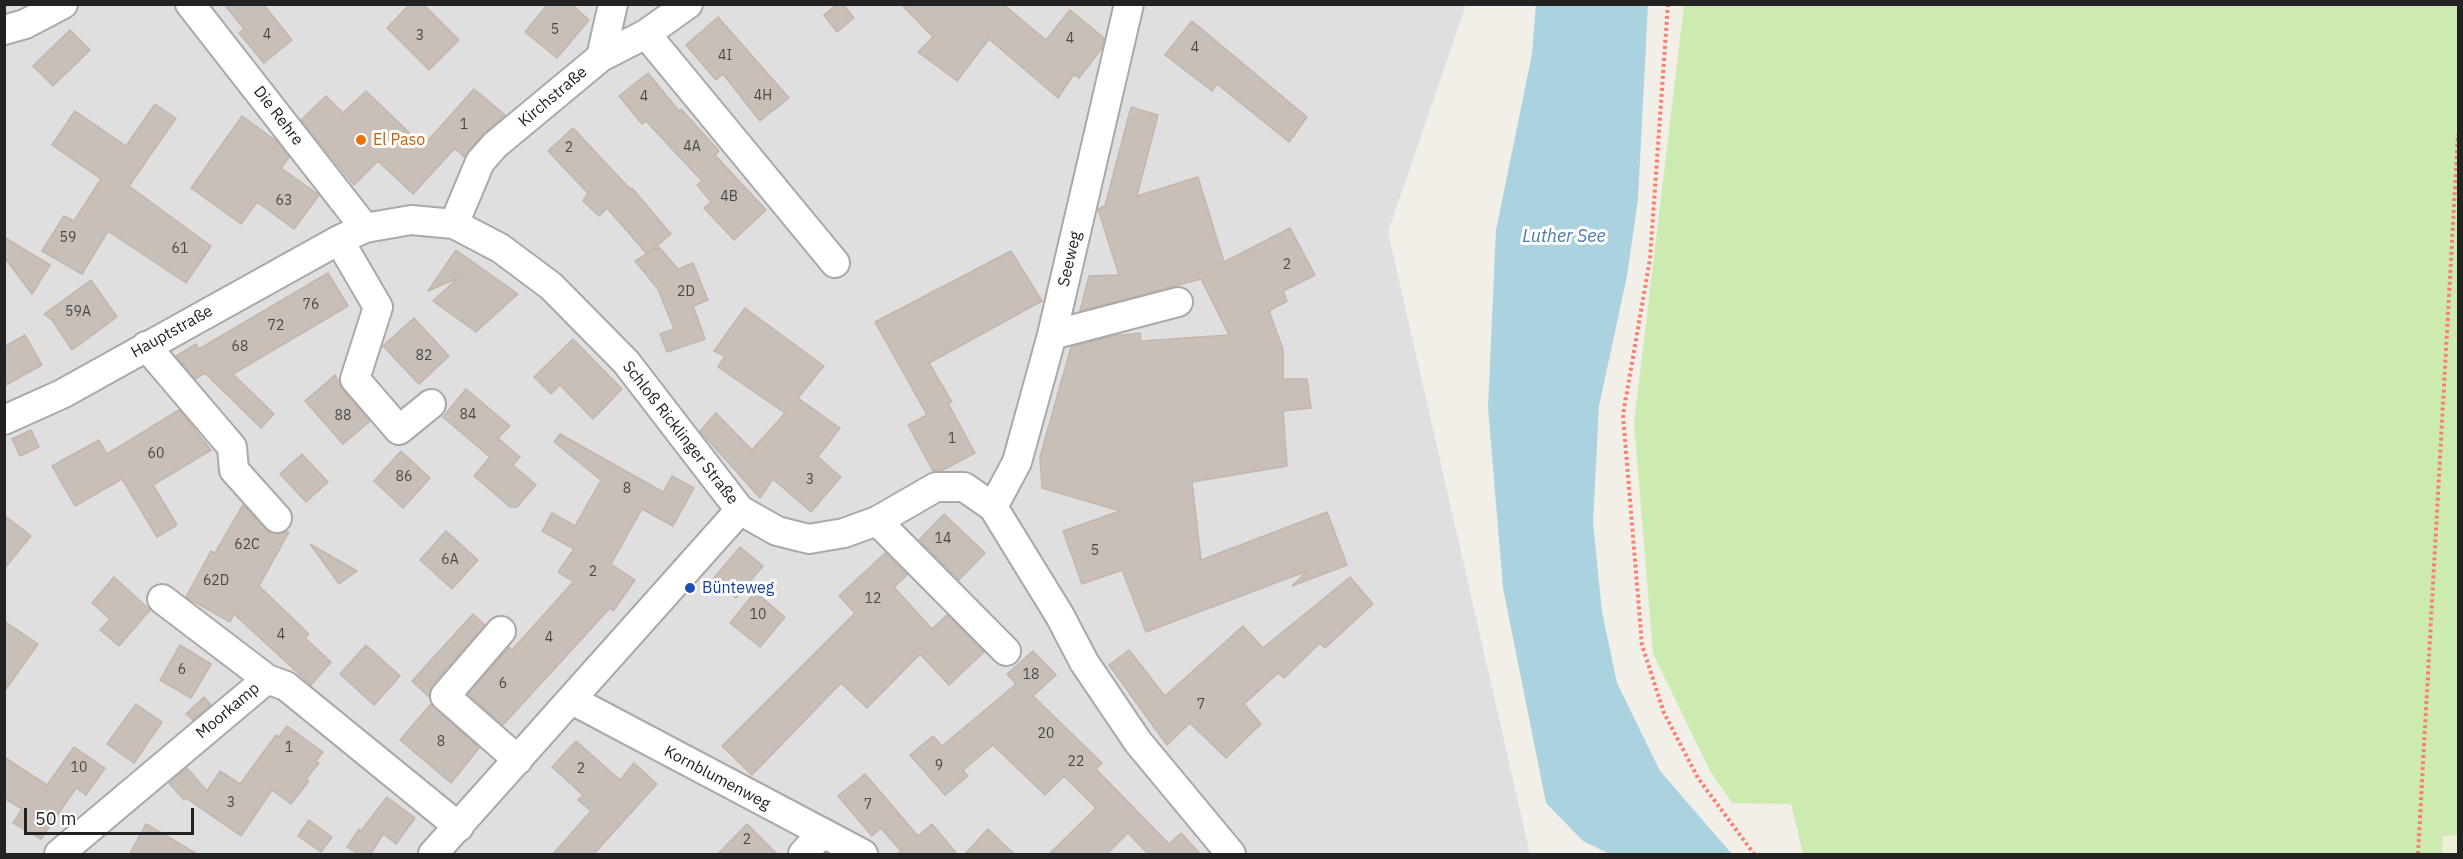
<!DOCTYPE html>
<html>
<head>
<meta charset="utf-8">
<style>
	body { margin:0 }
	#map { position:relative; width:2463px; height:859px; overflow:hidden; background:#f2efe9; font-family:"IBM Plex Sans",sans-serif }
	canvas { display:block }
	.frame { position:absolute; inset:0; border:6px solid #222; pointer-events:none }
	.scale { position:absolute; left:24px; top:808px; width:170px; height:27px; box-sizing:border-box; border:3px solid #222; border-top:0; padding-left:8px; font-size:18px; line-height:21px; white-space:nowrap; color:#222; -webkit-text-stroke:4px #fff; paint-order:stroke }
</style>
</head>
<body>
<div id="map">
<canvas width="2463" height="859"></canvas>
<div class="frame"></div>
<div class="scale">50 m</div>
</div>
<script>
const ctx = document.querySelector('canvas').getContext('2d');
ctx.lineJoin = 'round';
function paint(path, color) { ctx.fillStyle = color; ctx.fill(path, 'evenodd'); }
function strokePath(path, color, width, dash) { ctx.strokeStyle = color; ctx.lineWidth = width; ctx.lineCap = dash ? 'butt' : 'round'; ctx.setLineDash(dash || []); ctx.stroke(path); }
function drawText(font, color, halo, rows, align = 'center') {
  ctx.font = font + ' "IBM Plex Sans",sans-serif'; ctx.lineWidth = 6; ctx.setLineDash([]); ctx.textBaseline = 'middle'; ctx.strokeStyle = halo; ctx.fillStyle = color; for (const [text, x, y, turn = 0] of rows) {
    ctx.save(); ctx.translate(x, y); ctx.rotate((+turn || 0) * Math.PI / 180); ctx.textAlign = isNaN(turn) ? turn : align; if (halo) ctx.strokeText(text, 0, 0); ctx.fillText(text, 0, 0); ctx.restore();
  }
}
const residential = new Path2D(`
	M 5,5 L 1466,5 L 1388,232 L 1530,854 L 5,854 Z`);
const farmland = new Path2D(`
	M 2443,835 L 2458,835 L 2458,854 L 2442,854 Z`);
const grass = new Path2D(`
	M 1684,5 L 2458,5 L 2458,835 L 2443,836 L 2442,854 L 1803,854 L 1791,804 L 1732,803 L 1710,771 L 1653,654 L 1634,423 Z`);
const water = new Path2D(`
	M 1536,4 L 1648,5 L 1638,199 L 1627,276 L 1599,406 L 1593,522 L 1602,612 L 1617,683 L 1660,771 L 1732,854 L 1610,854 L 1583,841 L 1546,803 L 1503,588 L 1488,407 L 1496,230 L 1532,54 Z`);
const building = new Path2D(`
	M 224,4 L 263,4 L 292,40 L 264,63 L 239,33 L 244,29 Z
	M 410,4 L 423,4 L 459,40 L 429,70 L 387,28 Z
	M 548,4 L 571,4 L 589,20 L 557,58 L 525,32 Z
	M 837,4 L 843,4 L 854,18 L 837,32 L 824,15 Z
	M 901,4 L 1003,4 L 1046,40 L 1070,10 L 1104,38 L 1102,48 L 1079,78 L 1074,74 L 1058,98 L 989,39 L 957,81 L 918,52 L 933,37 Z
	M 718,17 L 789,98 L 760,121 L 723,74 L 716,80 L 686,45 Z
	M 1192,21 L 1307,117 L 1289,142 L 1217,84 L 1212,91 L 1165,55 Z
	M 70,30 L 90,50 L 53,86 L 33,66 Z
	M 648,73 L 679,111 L 681,109 L 719,151 L 715,155 L 766,210 L 734,240 L 704,208 L 711,202 L 697,185 L 702,181 L 646,121 L 642,124 L 619,96 Z
	M 474,89 L 505,115 L 483,134 L 464,157 L 455,148 L 413,194 L 378,161 L 354,185 L 301,120 L 326,96 L 343,113 L 366,91 L 423,146 Z
	M 155,104 L 176,118 L 129,186 L 211,246 L 186,283 L 108,231 L 82,274 L 42,251 L 64,216 L 74,221 L 101,179 L 52,145 L 75,111 L 126,146 Z
	M 1131,107 L 1158,115 L 1137,196 L 1198,177 L 1224,262 L 1290,228 L 1315,275 L 1283,291 L 1287,301 L 1269,311 L 1283,349 L 1283,379 L 1307,379 L 1311,408 L 1283,411 L 1287,466 L 1192,482 L 1201,560 L 1327,512 L 1347,565 L 1292,586 L 1307,571 L 1146,632 L 1122,570 L 1082,584 L 1063,531 L 1120,511 L 1042,488 L 1040,457 L 1071,347 L 1113,336 L 1140,333 L 1141,341 L 1229,335 L 1201,279 L 1080,311 L 1089,276 L 1119,275 L 1098,209 L 1105,206 Z
	M 242,116 L 275,140 L 289,157 L 281,168 L 319,195 L 294,229 L 257,202 L 241,224 L 191,188 Z
	M 573,128 L 630,189 L 632,188 L 671,234 L 647,254 L 659,247 L 678,269 L 693,263 L 708,300 L 693,306 L 705,339 L 667,352 L 660,334 L 674,329 L 658,289 L 635,261 L 647,254 L 607,208 L 599,216 L 583,201 L 588,193 L 548,151 Z
	M 4,237 L 50,265 L 32,294 L 4,257 Z
	M 456,250 L 518,294 L 476,332 L 433,301 L 458,278 L 428,291 Z
	M 1011,251 L 1042,301 L 929,363 L 952,402 L 948,403 L 975,453 L 941,471 L 933,471 L 908,425 L 927,415 L 875,322 Z
	M 328,273 L 348,306 L 233,374 L 274,414 L 261,428 L 205,373 L 195,379 L 176,356 L 196,344 L 199,349 Z
	M 91,280 L 117,317 L 72,350 L 52,320 L 44,314 Z
	M 745,308 L 824,366 L 798,398 L 840,428 L 818,457 L 841,477 L 811,512 L 773,479 L 760,498 L 700,431 L 716,413 L 752,450 L 785,413 L 718,367 L 725,356 L 714,351 Z
	M 414,318 L 449,356 L 419,384 L 383,346 Z
	M 25,335 L 42,365 L 4,386 L 4,347 Z
	M 573,339 L 622,389 L 593,419 L 560,385 L 551,394 L 534,377 Z
	M 335,375 L 343,390 L 370,421 L 343,444 L 305,401 Z
	M 466,389 L 510,426 L 498,438 L 520,457 L 513,465 L 536,485 L 517,507 L 510,507 L 474,476 L 490,457 L 443,417 Z
	M 179,410 L 211,450 L 153,485 L 177,525 L 157,537 L 122,479 L 75,506 L 52,466 L 99,440 L 107,454 Z
	M 31,430 L 39,447 L 20,456 L 12,439 Z
	M 560,434 L 663,492 L 672,476 L 694,488 L 673,526 L 642,509 L 611,564 L 635,580 L 613,611 L 610,608 L 503,725 L 468,694 L 509,647 L 512,650 L 573,582 L 558,572 L 574,549 L 542,531 L 552,513 L 575,526 L 601,480 L 554,442 Z
	M 401,451 L 430,478 L 403,508 L 374,481 Z
	M 302,454 L 328,482 L 306,502 L 280,474 Z
	M 243,505 L 271,533 L 289,532 L 259,586 L 309,634 L 305,638 L 331,662 L 311,685 L 234,614 L 230,622 L 186,597 L 211,551 L 215,553 Z
	M 944,514 L 985,553 L 959,580 L 919,540 Z
	M 4,515 L 31,536 L 4,569 Z
	M 446,531 L 478,560 L 452,589 L 420,560 Z
	M 310,544 L 357,571 L 339,584 Z
	M 740,547 L 763,566 L 736,598 L 713,579 Z
	M 885,553 L 907,575 L 894,587 L 932,629 L 947,615 L 984,652 L 949,685 L 920,654 L 867,708 L 841,683 L 752,775 L 722,746 L 855,613 L 839,596 Z
	M 114,577 L 150,610 L 119,646 L 100,630 L 110,619 L 92,603 Z
	M 1350,577 L 1373,604 L 1325,648 L 1320,643 L 1284,678 L 1278,673 L 1244,704 L 1261,724 L 1226,758 L 1190,723 L 1167,745 L 1109,665 L 1129,650 L 1165,696 L 1243,626 L 1263,648 Z
	M 755,592 L 785,617 L 760,647 L 730,623 Z
	M 473,614 L 485,625 L 432,685 L 429,697 L 412,681 Z
	M 4,621 L 38,644 L 4,692 Z
	M 180,645 L 211,664 L 191,698 L 160,680 Z
	M 366,645 L 400,676 L 374,705 L 340,674 Z
	M 1033,651 L 1056,675 L 1033,696 L 1102,763 L 1096,769 L 1169,844 L 1181,833 L 1201,855 L 1149,855 L 1128,833 L 1106,855 L 1048,855 L 1096,808 L 1064,776 L 1045,795 L 993,745 L 963,770 L 968,776 L 945,795 L 910,755 L 933,736 L 942,746 L 1016,684 L 1007,674 Z
	M 204,697 L 211,705 L 193,720 L 186,714 Z
	M 136,704 L 162,722 L 134,763 L 107,744 Z
	M 431,704 L 479,748 L 451,783 L 400,740 Z
	M 287,726 L 323,752 L 316,761 L 319,763 L 306,779 L 309,781 L 291,804 L 272,790 L 241,836 L 186,798 L 184,800 L 169,783 L 187,768 L 207,791 L 220,771 L 240,784 L 276,735 L 279,737 Z
	M 576,741 L 620,780 L 634,763 L 657,784 L 593,855 L 552,855 L 591,811 L 578,800 L 583,795 L 552,767 Z
	M 74,747 L 105,768 L 86,795 L 76,788 L 41,839 L 13,823 L 22,809 L 4,798 L 4,757 L 47,785 Z
	M 865,774 L 918,836 L 932,824 L 958,855 L 896,855 L 901,851 L 881,828 L 872,836 L 838,796 Z
	M 387,797 L 415,818 L 396,844 L 383,834 L 370,855 L 359,855 L 347,847 L 359,829 L 361,831 Z
	M 309,820 L 332,837 L 321,852 L 298,836 Z
	M 146,824 L 199,855 L 129,855 Z
	M 747,824 L 778,855 L 717,855 Z
	M 988,829 L 1015,855 L 964,855 Z`);
const path = new Path2D(`
	M 1668,4 L 1650,259 L 1623,415 L 1642,645 L 1664,713 L 1698,778 L 1754,854
	M 2418,854 L 2458,134`);
const minor = new Path2D(`
	M 190,4 L 365,228
	M 4,30 L 25,24 L 63,4
	M 646,34 L 835,263
	M 601,57 L 613,4
	M 454,224 L 480,162 L 495,145 L 601,57 L 646,34 L 688,4
	M 339,240 L 378,307 L 355,379 L 399,430 L 431,404
	M 1052,335 L 1178,302
	M 146,346 L 232,447 L 234,470 L 277,518
	M 4,420 L 62,394 L 339,240 L 365,228 L 411,220 L 454,224 L 500,248 L 551,286 L 626,362 L 740,510 L 777,531 L 809,539 L 844,533 L 877,521 L 936,487 L 964,487 L 993,507 L 1060,616 L 1084,662 L 1138,742 L 1231,854
	M 993,507 L 1017,462 L 1052,335 L 1129,4
	M 877,521 L 1006,651
	M 162,599 L 267,679
	M 501,631 L 445,696 L 518,760
	M 572,700 L 863,854
	M 59,854 L 267,679 L 286,686 L 459,827
	M 433,854 L 740,510
	M 803,854 L 822,833`);
const markers = [
	[361,140,6,"#e8710a"],
	[690,588,6,"#1a4fb4"]
];
const numberNames = [
	["5",555,30],
	["4",267,35],
	["3",420,36],
	["4",1070,39],
	["4",1195,48],
	["4I",725,56],
	["4H",763,96],
	["4",644,97],
	["1",464,125],
	["4A",692,147],
	["2",569,148],
	["4B",729,197],
	["63",284,201],
	["59",68,238],
	["61",180,249],
	["2",1287,265],
	["2D",686,292],
	["76",311,305],
	["59A",78,312],
	["72",276,326],
	["68",240,347],
	["82",424,356],
	["84",468,415],
	["88",343,416],
	["1",952,439],
	["60",156,454],
	["86",404,477],
	["3",810,480],
	["8",627,489],
	["14",943,539],
	["62C",247,545],
	["5",1095,551],
	["6A",450,560],
	["2",593,572],
	["62D",216,581],
	["12",873,599],
	["10",758,615],
	["4",281,635],
	["4",549,638],
	["6",182,670],
	["18",1031,675],
	["6",503,684],
	["7",1201,705],
	["20",1046,734],
	["8",441,742],
	["1",289,748],
	["22",1076,762],
	["9",939,766],
	["10",79,768],
	["2",581,769],
	["3",231,803],
	["7",868,805],
	["2",747,840]
];
const streetNames = [
	["Kirchstraße",553,97,-40],
	["Die Rehre",278,116,52],
	["Seeweg",1070,259,-77],
	["Hauptstraße",172,332,-29],
	["Schloß Ricklinger Straße",680,433,52],
	["Moorkamp",228,711,-40],
	["Kornblumenweg",717,778,28]
];
const foodNames = [
	["El Paso",373,140]
];
const transitNames = [
	["Bünteweg",702,588]
];
const waterNames = [
	["Luther See",1564,237]
];
paint(residential, '#e0dfdf');
paint(farmland, '#eef0d5');
paint(grass, '#cdebb0');
paint(water, '#aad3df');
paint(building, '#c7bfb8');
strokePath(building, '#c4b6ab', 1.5);
strokePath(minor, '#a9a9a9', 32);
strokePath(path, '#fa8072', 4, [3, 3]);
strokePath(minor, '#fff', 28);
for (const [x, y, r, color] of markers) { const dot = new Path2D(); dot.arc(x, y, r, 0, 2 * Math.PI); ctx.fillStyle = color; ctx.fill(dot); strokePath(dot, '#fff', 2); }
drawText('14px', '#4b4948', null, numberNames);
drawText('16px', '#222', '#fff', streetNames);
drawText('16px', '#c56008', '#fff', foodNames, 'left');
drawText('16px', '#164399', '#fff', transitNames, 'left');
drawText('italic 18px', '#4a7aab', '#fff', waterNames);
</script>
</body>
</html>
